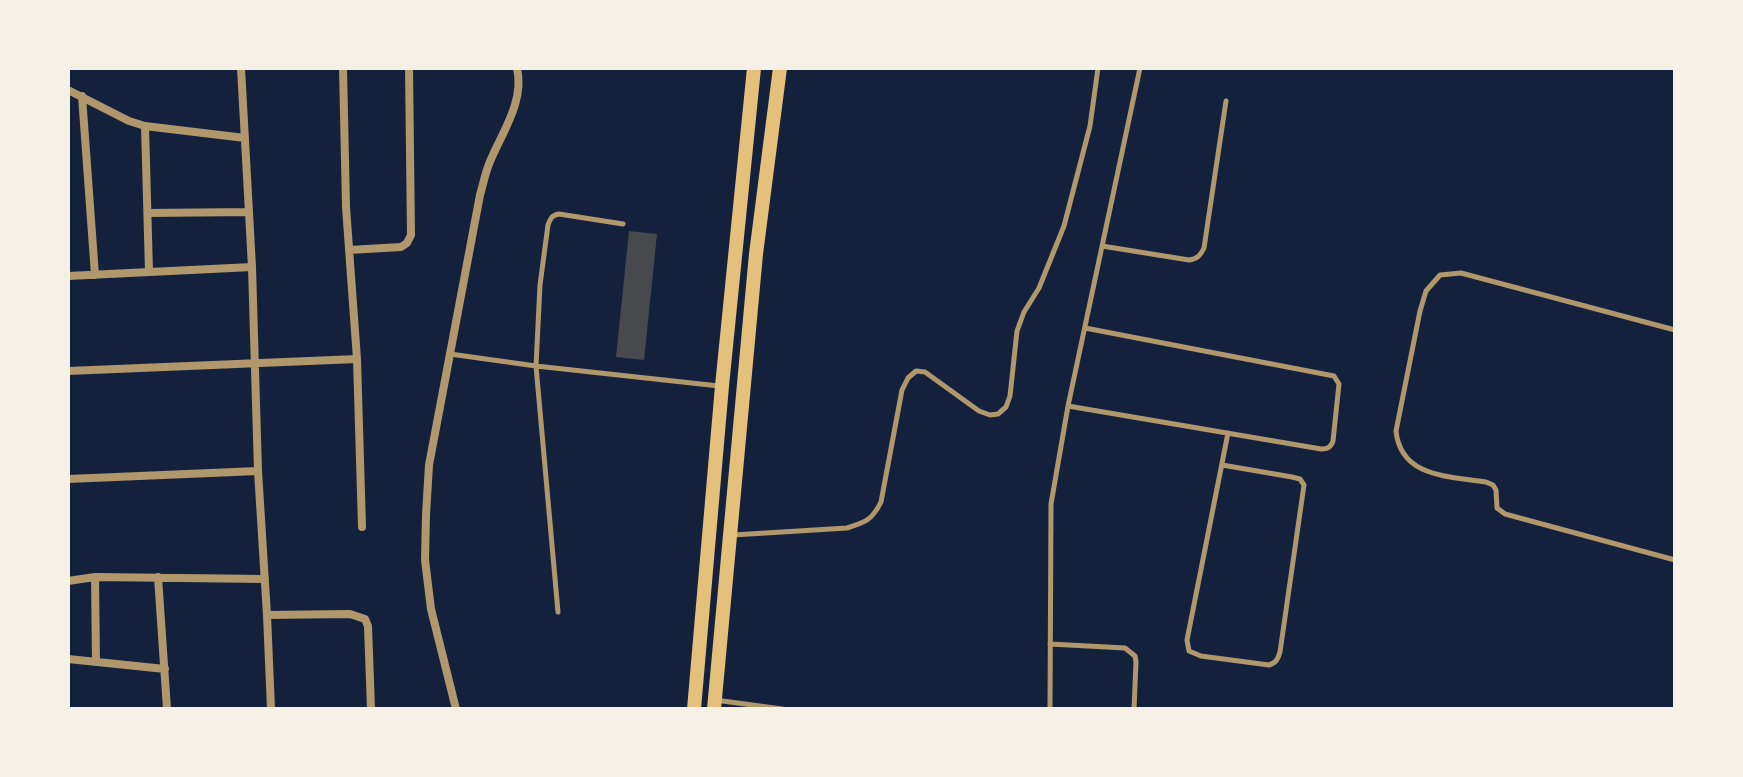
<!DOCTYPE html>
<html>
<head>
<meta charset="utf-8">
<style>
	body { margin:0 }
	#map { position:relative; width:1743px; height:777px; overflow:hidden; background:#14213d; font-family:"Archivo Narrow",sans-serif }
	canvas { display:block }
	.frame { position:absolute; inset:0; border:70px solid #f6f1e7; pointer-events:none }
</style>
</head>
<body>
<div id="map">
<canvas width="1743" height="777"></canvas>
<div class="frame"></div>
</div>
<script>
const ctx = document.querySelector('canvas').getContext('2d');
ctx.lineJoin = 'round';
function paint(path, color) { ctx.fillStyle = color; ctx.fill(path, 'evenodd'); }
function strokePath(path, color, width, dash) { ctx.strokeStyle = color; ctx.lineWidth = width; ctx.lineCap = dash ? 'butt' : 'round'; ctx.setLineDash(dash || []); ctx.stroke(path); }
const building = new Path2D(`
	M 629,231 L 657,234 L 644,360 L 616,357 Z`);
const service = new Path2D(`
	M 1102,246 L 1189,260 C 1197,259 1200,256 1204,248 L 1226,101
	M 1675,330 L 1461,273 L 1440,275 L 1426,291 L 1420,311 L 1396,431 C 1401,478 1449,476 1486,482 L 1493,485 L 1496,490 L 1497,508 L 1505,514 L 1675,560
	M 450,354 L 536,366 L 719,386
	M 1068,406 L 1321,449 C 1328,449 1331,447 1333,441 L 1339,384 L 1334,376 L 1085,328
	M 1222,465 L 1292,477 L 1300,479 L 1304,485 L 1280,652 C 1278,659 1276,663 1269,665 L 1201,656 L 1189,651 L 1187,640 L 1228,433
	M 733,535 L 847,528 C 866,522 872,520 881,502 L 902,390 L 908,378 L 916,371 L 925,372 L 979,411 L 990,415 L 998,414 L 1006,407 L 1010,396 L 1017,331 L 1024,312 L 1039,288 L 1064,226 L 1090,126 L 1098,68
	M 558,612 L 536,366 L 540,285 L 548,225 C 550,219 552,215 559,214 L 623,224
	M 1050,644 L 1125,648 L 1135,656 L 1136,662 L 1134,709
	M 715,700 L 782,709
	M 1050,709 L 1051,504 L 1068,406 L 1140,68`);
const minor = new Path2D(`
	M 241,68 L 252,267 L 258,471 L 267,615 L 271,709
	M 343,68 L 346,207 L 357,359 L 362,527
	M 68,90 L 129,121 L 145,126 L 245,138
	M 82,96 L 95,275
	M 145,126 L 149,272
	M 148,213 L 248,212
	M 349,250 L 401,247 L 407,243 L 411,235 L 409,68
	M 68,276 L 252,267
	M 68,371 L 357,359
	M 68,479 L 258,471
	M 95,577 L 96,662
	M 158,577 L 167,709
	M 68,581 L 95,577 L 265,579
	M 267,615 L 350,614 L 365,619 L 368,626 L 371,709
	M 68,659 L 165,669
	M 456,709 L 431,609 L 425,560 L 426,515 L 429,465 L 480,195 C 483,185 485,174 489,164 C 501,134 525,102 517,68`);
const primary = new Path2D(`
	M 694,709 L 722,386 L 754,68
	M 714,709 L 756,254 L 780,68`);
paint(building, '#48494c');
strokePath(service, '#b1986c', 5);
strokePath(minor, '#b1986c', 8);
strokePath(primary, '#e5c07b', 14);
</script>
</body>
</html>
